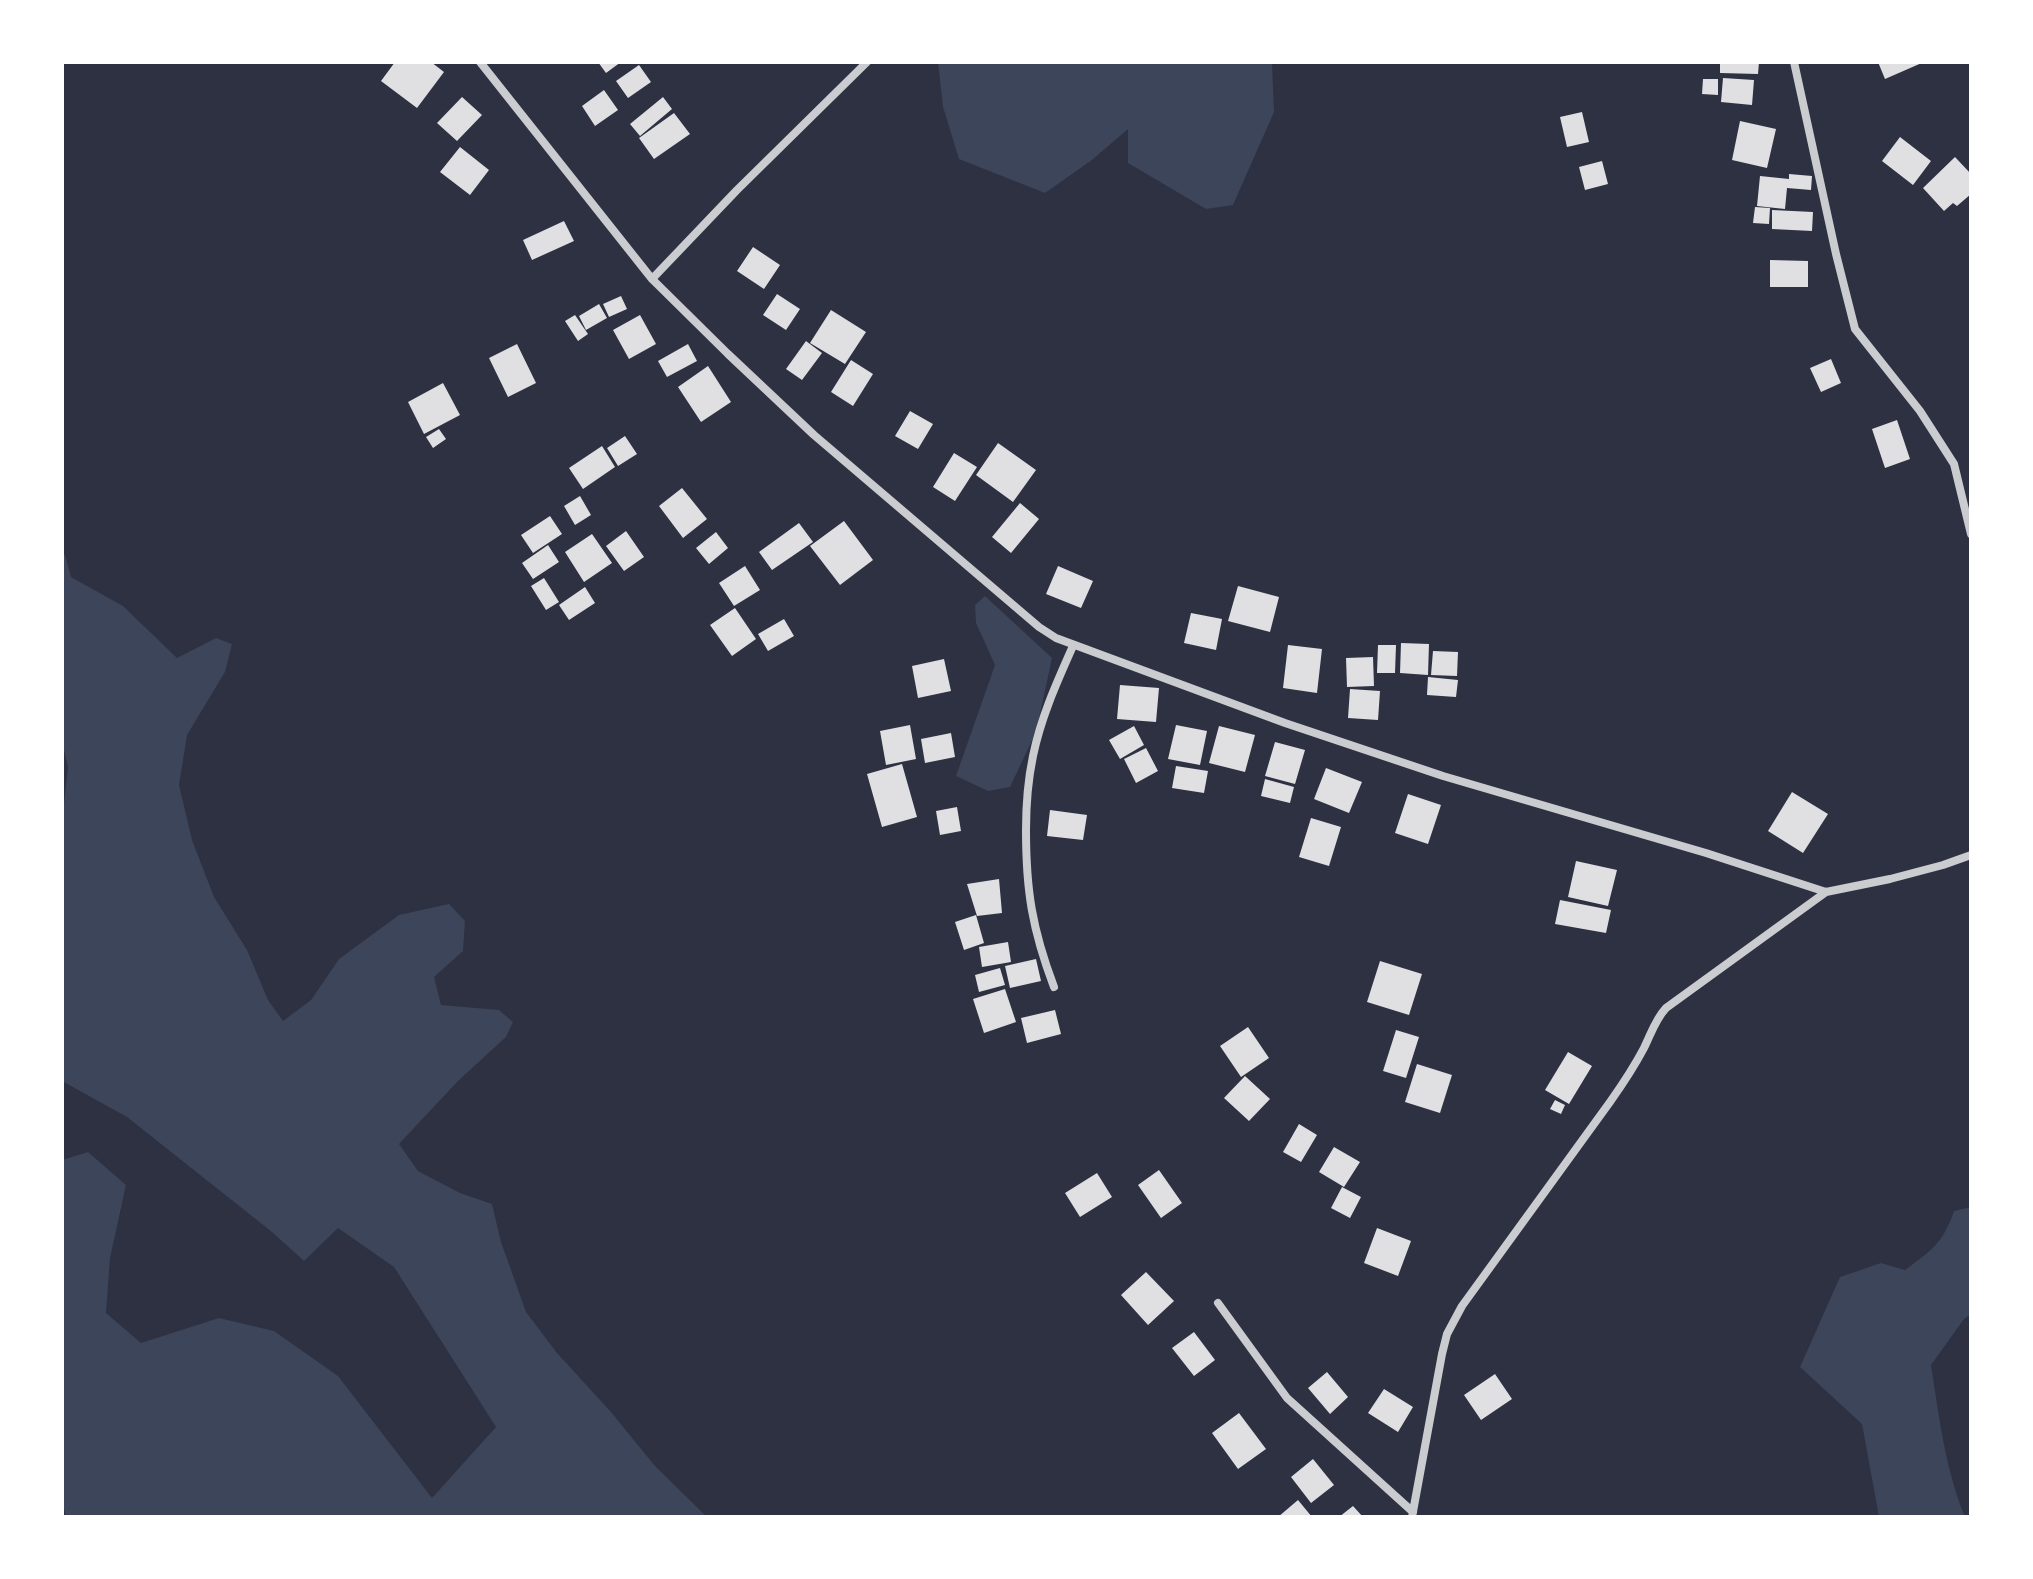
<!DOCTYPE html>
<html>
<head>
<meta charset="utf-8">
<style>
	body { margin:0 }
	#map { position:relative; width:2033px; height:1579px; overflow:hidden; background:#2d3142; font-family:"Exo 2",sans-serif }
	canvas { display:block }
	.frame { position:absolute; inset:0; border:64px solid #fff; pointer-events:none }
</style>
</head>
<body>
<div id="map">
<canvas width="2033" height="1579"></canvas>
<div class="frame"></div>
</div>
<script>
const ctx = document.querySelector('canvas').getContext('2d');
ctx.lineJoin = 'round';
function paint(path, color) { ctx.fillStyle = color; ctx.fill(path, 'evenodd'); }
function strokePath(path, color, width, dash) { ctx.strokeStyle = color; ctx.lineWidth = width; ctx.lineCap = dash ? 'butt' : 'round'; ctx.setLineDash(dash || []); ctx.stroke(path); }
const green = new Path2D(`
	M 938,62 L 1272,62 L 1274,112 L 1233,205 L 1206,209 L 1128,163 L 1128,129 L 1092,160 L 1045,193 L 959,159 L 943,107 Z
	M 62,553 L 65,555 L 71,577 L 123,606 L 177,658 L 216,638 L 232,644 L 225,672 L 187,735 L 179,785 L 192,840 L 214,897 L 247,950 L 268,1000 L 283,1021 L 311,1000 L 339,959 L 399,915 L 449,904 L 465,921 L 463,951 L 434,977 L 441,1005 L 499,1010 L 513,1022 L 506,1037 L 458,1081 L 399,1144 L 418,1171 L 460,1193 L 492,1204 L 501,1242 L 526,1312 L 557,1353 L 611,1412 L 655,1466 L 707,1517 L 66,1517 L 62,1500 L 62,1160 L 88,1152 L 126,1185 L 110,1258 L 106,1313 L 141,1343 L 219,1318 L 274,1331 L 338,1376 L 432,1498 L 496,1427 L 394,1267 L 338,1228 L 304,1261 L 272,1232 L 127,1117 L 62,1081 L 62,822 L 68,767 L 62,742 Z
	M 985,596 L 1052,658 L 1036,732 L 1010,787 L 988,791 L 956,776 L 995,665 L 976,623 L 975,605 Z
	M 1971,1207 L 1971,1314 L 1964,1319 L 1931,1365 C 1939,1416 1945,1468 1965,1517 L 1879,1517 L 1862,1424 L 1800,1367 L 1840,1277 L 1881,1263 L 1905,1270 C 1932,1250 1943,1243 1954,1211 Z`);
const building = new Path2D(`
	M 395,62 L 431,62 L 444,72 L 417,108 L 381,81 Z
	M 598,62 L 621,62 L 606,73 Z
	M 1720,62 L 1759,62 L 1758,74 L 1720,73 Z
	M 1878,62 L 1924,62 L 1885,79 Z
	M 639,65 L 651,82 L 628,98 L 616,81 Z
	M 1723,78 L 1754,80 L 1752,105 L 1721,102 Z
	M 1703,79 L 1718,79 L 1718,95 L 1702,94 Z
	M 604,90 L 618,110 L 595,126 L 582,106 Z
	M 462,97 L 482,115 L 457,141 L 437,123 Z
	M 663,97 L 672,109 L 640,136 L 630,124 Z
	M 1582,112 L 1589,142 L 1567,147 L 1560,117 Z
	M 674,113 L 690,134 L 654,159 L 639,138 Z
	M 1740,121 L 1776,129 L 1767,168 L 1732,160 Z
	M 1900,137 L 1931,161 L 1913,185 L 1882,161 Z
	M 460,147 L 489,170 L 470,195 L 440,172 Z
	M 1955,157 L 1971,174 L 1971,189 L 1969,191 L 1971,194 L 1957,206 L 1953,203 L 1944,211 L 1923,188 Z
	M 1602,161 L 1608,184 L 1585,190 L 1579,167 Z
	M 1789,174 L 1812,176 L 1811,190 L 1787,188 L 1785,209 L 1757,206 L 1760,176 L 1789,179 Z
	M 1755,207 L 1770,208 L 1769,224 L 1753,223 Z
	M 1772,210 L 1813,212 L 1812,231 L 1772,229 Z
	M 564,221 L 574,241 L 532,260 L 523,240 Z
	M 753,247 L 780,265 L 764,289 L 737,271 Z
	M 1770,260 L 1808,261 L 1808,287 L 1770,287 Z
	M 777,294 L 800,309 L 786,330 L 763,315 Z
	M 621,296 L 627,309 L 609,317 L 603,304 Z
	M 599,304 L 607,318 L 586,330 L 579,316 Z
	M 831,310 L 866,332 L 845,364 L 810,343 Z
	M 575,315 L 588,334 L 578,341 L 565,321 Z
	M 640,315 L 656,344 L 629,359 L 613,330 Z
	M 806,341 L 822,353 L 802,380 L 786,369 Z
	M 517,344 L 536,383 L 508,397 L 489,358 Z
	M 688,344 L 697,361 L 667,377 L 658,361 Z
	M 1831,359 L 1841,383 L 1821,392 L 1810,368 Z
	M 851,360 L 873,374 L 853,406 L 831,392 Z
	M 708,366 L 731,402 L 701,422 L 678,387 Z
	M 443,383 L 460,415 L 424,434 L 408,402 Z
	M 910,411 L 933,424 L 918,449 L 895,436 Z
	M 1897,420 L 1910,459 L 1885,468 L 1872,429 Z
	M 439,429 L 446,439 L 433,448 L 426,437 Z
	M 625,436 L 637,454 L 618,466 L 607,448 Z
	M 998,443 L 1036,470 L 1013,502 L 976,475 Z
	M 602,446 L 615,467 L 583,489 L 569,468 Z
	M 954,453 L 977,467 L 955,501 L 933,487 Z
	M 682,488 L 707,519 L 683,538 L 659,506 Z
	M 580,496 L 591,515 L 575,525 L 564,506 Z
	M 1020,503 L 1039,519 L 1011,553 L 992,537 Z
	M 550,516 L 562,534 L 533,553 L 521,535 Z
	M 844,521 L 873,560 L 840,585 L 810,546 Z
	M 799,523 L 813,542 L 772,570 L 759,552 Z
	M 626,531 L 644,557 L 624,571 L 606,546 Z
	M 716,532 L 728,548 L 709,564 L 696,548 Z
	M 592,534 L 612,563 L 584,582 L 565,552 Z
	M 548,545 L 559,562 L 533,579 L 522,563 Z
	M 745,566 L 760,590 L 734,606 L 719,583 Z
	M 1058,566 L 1093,581 L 1081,608 L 1046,594 Z
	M 544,578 L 559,602 L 546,610 L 531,586 Z
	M 1238,586 L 1279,597 L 1270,632 L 1228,621 Z
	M 585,587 L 595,603 L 569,620 L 559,605 Z
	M 735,608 L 756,639 L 732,656 L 710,625 Z
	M 1191,613 L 1222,619 L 1216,650 L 1184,643 Z
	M 784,619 L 794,636 L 768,651 L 758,634 Z
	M 1401,643 L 1429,644 L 1428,675 L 1400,673 Z
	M 1288,645 L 1322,649 L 1317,693 L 1283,688 Z
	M 1378,645 L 1396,645 L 1395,673 L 1377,673 Z
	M 1433,651 L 1458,652 L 1457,676 L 1431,675 Z
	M 1373,657 L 1374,686 L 1347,687 L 1346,658 Z
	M 944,659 L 951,691 L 918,698 L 912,666 Z
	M 1428,677 L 1458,680 L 1456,697 L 1427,695 Z
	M 1120,685 L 1159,688 L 1156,722 L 1117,719 Z
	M 1350,689 L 1380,691 L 1378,720 L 1348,718 Z
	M 910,725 L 916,759 L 886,765 L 880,731 Z
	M 1176,725 L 1207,731 L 1200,765 L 1168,759 Z
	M 1134,726 L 1144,745 L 1120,759 L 1109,740 Z
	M 1219,726 L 1255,735 L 1245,772 L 1209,763 Z
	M 951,733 L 955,757 L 925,763 L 921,739 Z
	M 1275,742 L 1305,750 L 1295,784 L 1265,776 Z
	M 1146,748 L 1158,771 L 1136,783 L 1124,759 Z
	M 902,764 L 917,817 L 882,827 L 867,774 Z
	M 1176,766 L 1208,771 L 1204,793 L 1172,788 Z
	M 1326,768 L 1362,782 L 1349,813 L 1314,799 Z
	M 1265,779 L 1294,787 L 1290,803 L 1261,796 Z
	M 1792,792 L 1828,814 L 1803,853 L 1768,831 Z
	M 1408,794 L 1441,805 L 1428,844 L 1395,833 Z
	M 957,807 L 961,831 L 940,835 L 936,811 Z
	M 1050,810 L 1087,815 L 1083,840 L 1047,836 Z
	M 1311,818 L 1341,827 L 1329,866 L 1299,857 Z
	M 1576,861 L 1617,870 L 1608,906 L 1568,897 Z
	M 999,879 L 1002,913 L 977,916 L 967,884 Z
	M 1560,900 L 1611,910 L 1606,933 L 1555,924 Z
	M 976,915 L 984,943 L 964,950 L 955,922 Z
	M 1008,942 L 1011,962 L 982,967 L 979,947 Z
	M 1036,959 L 1041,981 L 1010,988 L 1005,966 Z
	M 1380,961 L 1422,974 L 1409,1015 L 1367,1002 Z
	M 1000,968 L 1005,985 L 979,992 L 975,975 Z
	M 1005,989 L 1016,1022 L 984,1033 L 973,999 Z
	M 1055,1010 L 1061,1034 L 1027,1043 L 1021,1018 Z
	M 1248,1027 L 1269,1058 L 1241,1077 L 1220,1046 Z
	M 1396,1030 L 1419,1037 L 1406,1078 L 1383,1071 Z
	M 1568,1052 L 1592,1066 L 1569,1104 L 1545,1090 Z
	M 1417,1064 L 1452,1075 L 1440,1113 L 1405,1102 Z
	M 1245,1076 L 1270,1099 L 1249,1121 L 1224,1098 Z
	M 1555,1100 L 1565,1105 L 1561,1114 L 1550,1109 Z
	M 1299,1124 L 1317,1135 L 1301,1162 L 1283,1152 Z
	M 1334,1147 L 1360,1162 L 1344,1187 L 1319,1172 Z
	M 1159,1170 L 1182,1203 L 1161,1218 L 1138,1185 Z
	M 1097,1173 L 1112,1197 L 1080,1217 L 1065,1193 Z
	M 1342,1187 L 1361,1197 L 1350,1218 L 1331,1208 Z
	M 1377,1228 L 1411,1241 L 1398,1276 L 1364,1263 Z
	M 1146,1272 L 1174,1301 L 1148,1325 L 1121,1295 Z
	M 1194,1332 L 1215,1360 L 1194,1376 L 1172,1348 Z
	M 1327,1372 L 1348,1397 L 1330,1414 L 1308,1388 Z
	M 1495,1374 L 1512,1399 L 1481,1420 L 1464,1395 Z
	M 1384,1389 L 1413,1407 L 1398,1432 L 1368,1413 Z
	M 1239,1413 L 1266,1449 L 1238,1469 L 1212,1433 Z
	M 1313,1459 L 1334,1485 L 1311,1503 L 1291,1477 Z
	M 1298,1500 L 1312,1517 L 1278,1517 Z
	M 1353,1506 L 1363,1517 L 1339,1517 Z`);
const minor = new Path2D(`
	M 480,62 L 652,279 L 728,354 L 814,435 L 1039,627 L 1056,638 L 1285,723 L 1443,776 L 1706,853 L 1826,892 L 1890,879 L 1943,865 L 1971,855
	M 1794,62 L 1836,254 L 1855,329 L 1920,411 L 1954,464 L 1971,534
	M 652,279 L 737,190 L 867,62
	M 1054,987 C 1032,929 1026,890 1026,830 C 1026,805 1028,780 1033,756 C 1041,717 1057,682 1073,646
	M 1218,1303 L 1287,1398 L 1413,1512
	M 1412,1517 L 1442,1354 L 1447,1334 L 1462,1306 L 1610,1102 C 1622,1085 1634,1067 1644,1048 C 1651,1034 1655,1020 1666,1008 L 1826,892`);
paint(green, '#3c4559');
paint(building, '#e0e0e3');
strokePath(minor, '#caccd0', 8);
</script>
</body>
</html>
